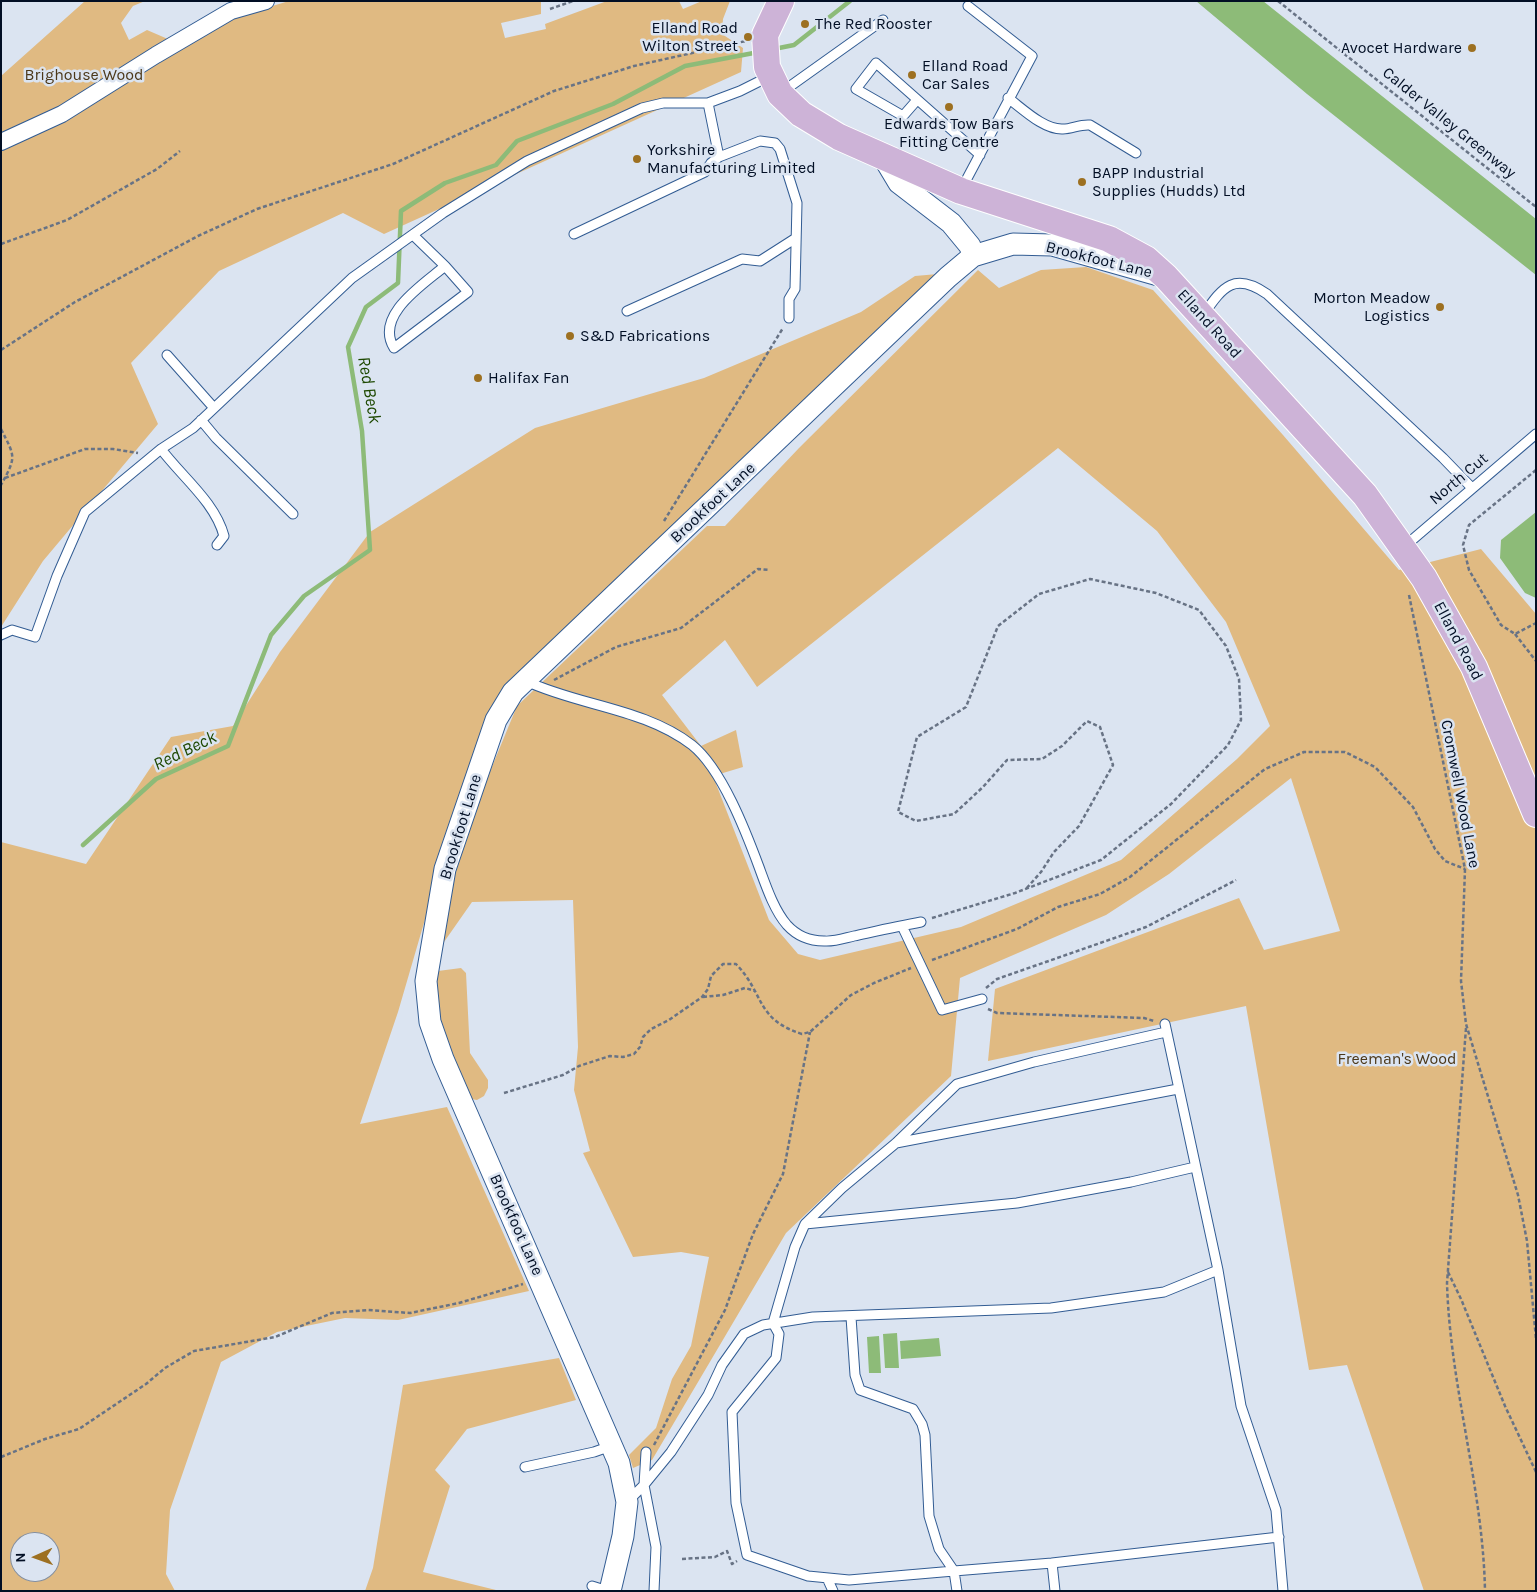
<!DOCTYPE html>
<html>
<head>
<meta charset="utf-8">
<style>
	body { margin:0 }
	#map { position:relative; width:1537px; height:1592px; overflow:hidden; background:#dbe4f1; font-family:Karla,sans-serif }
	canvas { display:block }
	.frame { position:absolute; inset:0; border:2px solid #020f25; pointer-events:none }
	.north { position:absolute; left:10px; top:1532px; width:50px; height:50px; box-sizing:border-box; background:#dbe4f1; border:1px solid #848f9f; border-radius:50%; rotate:268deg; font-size:14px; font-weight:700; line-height:20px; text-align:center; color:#020f25 }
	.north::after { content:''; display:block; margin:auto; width:18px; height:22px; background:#9d7021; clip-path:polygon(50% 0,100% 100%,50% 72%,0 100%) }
</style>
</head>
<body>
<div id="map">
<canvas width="1537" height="1592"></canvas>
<div class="frame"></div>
<div class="north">N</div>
</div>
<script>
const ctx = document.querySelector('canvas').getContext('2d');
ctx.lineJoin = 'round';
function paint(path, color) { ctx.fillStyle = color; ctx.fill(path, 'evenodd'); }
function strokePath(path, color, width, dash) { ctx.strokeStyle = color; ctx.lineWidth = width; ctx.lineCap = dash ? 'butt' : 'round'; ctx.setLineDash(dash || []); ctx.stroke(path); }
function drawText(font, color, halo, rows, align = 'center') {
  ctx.font = font + ' Karla,sans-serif'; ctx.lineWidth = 5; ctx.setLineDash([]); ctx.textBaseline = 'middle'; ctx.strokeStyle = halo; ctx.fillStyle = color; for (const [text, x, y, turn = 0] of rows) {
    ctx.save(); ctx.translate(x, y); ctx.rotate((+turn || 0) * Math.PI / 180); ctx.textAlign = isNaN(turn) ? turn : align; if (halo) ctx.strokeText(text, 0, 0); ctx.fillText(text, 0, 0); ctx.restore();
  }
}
const green = new Path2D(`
	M 85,1 L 145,1 L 133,6 L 121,23 L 129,40 L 147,30 L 184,46 L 236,17 L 289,1 L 541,1 L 541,14 L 501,23 L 505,38 L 546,29 L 545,24 L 607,1 L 679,1 L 683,9 L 702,1 L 730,1 L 723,19 L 722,34 L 743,48 L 741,72 L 384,234 L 343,213 L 219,271 L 131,363 L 158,424 L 43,561 L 1,627 L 1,76 Z
	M 1086,267 L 1153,290 L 1283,435 L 1399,570 L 1481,549 L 1536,614 L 1536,1591 L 1424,1591 L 1347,1365 L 1309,1370 L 1246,1006 L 988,1061 L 995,989 L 1239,898 L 1264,950 L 1340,931 L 1291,778 L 1169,874 L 1106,915 L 960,978 L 951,1076 L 786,1233 L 652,1460 L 633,1468 L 629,1455 L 656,1428 L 672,1379 L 691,1346 L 709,1257 L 681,1252 L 633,1257 L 583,1153 L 590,1151 L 574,1090 L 578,1047 L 573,900 L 472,902 L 444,942 L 439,941 L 458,849 L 517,706 L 707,526 L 725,526 L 799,448 L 978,270 L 999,288 L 1041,270 ZM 1058,448 L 1157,531 L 1226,622 L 1270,726 L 1237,759 L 1121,860 L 961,927 L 820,960 L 798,954 L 769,920 L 713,776 L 743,767 L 736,730 L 701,746 L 662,695 L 725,640 L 757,687 Z
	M 938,274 L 604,591 L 524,671 L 470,765 L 398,1012 L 360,1124 L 447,1107 L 529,1291 L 398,1320 L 345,1318 L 277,1332 L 221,1362 L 170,1510 L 166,1574 L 175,1591 L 1,1591 L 1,842 L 86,864 L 171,737 L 233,726 L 280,652 L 370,532 L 535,428 L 704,378 L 861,312 L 915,276 ZM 20,1542 L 50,1542 L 50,1572 L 20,1572 Z
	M 461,968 L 466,973 L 470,1053 L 488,1080 L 488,1088 L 484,1096 L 477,1100 L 471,1099 L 438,1027 L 433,995 L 438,971 Z
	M 559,1358 L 576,1400 L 467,1429 L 435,1470 L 450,1486 L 423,1572 L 500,1591 L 365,1591 L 373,1568 L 403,1385 Z`);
const water = new Path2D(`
	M 1196,1 L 1263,1 L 1536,219 L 1536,275 L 1307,94 Z
	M 1536,512 L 1536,598 L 1525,593 L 1500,558 L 1501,540 Z
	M 897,1333 L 899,1368 L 885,1368 L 883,1334 Z
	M 879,1336 L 881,1373 L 869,1373 L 867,1337 Z
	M 939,1338 L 941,1356 L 901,1359 L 900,1341 Z`);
const stream = new Path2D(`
	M 774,49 L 794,45 L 850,1
	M 83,845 L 156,779 L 228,746 L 271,635 L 304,596 L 370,550 L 362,431 L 348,347 L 366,307 L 398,283 L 401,211 L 445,183 L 496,165 L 517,141 L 613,104 L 685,66 L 759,52`);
const path = new Path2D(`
	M 1278,1 L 1536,207
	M 550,9 L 573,1
	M 1,244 L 67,220 L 157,169 L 180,151
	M 1,350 L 75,302 L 198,236 L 257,209 L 393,164 L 554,91 L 634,66 L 746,41
	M 1,429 C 15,457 17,456 1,485
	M 1536,470 L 1469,525 L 1463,545 L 1469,570 L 1501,625 L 1515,634 L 1536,623
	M 5,478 L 85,449 L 113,449 L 138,453
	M 664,521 L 783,328
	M 1409,595 L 1465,869 L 1461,981 L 1466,1024 L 1518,1195 L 1527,1241 L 1536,1339
	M 1515,634 L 1536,661
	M 554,680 L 616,647 L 681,628 L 758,569 L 769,570
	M 932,918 L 1015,893 L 1101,860 L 1171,804 L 1228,745 L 1241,720 L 1239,679 L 1226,646 L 1199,610 L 1156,593 L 1090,579 L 1039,594 L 998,626 L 966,707 L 917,737 L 898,812 L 916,821 L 954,814 L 983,787 L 1007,760 L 1042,759 L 1062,746 L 1087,721 L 1100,727 L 1113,765 L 1079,826 L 1054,852 L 1041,872 L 1026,889
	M 932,960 L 1017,929 L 1058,907 L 1100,894 L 1130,877 L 1265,769 L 1304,752 L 1345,752 L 1375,767 L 1413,807 L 1435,849 L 1445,861 L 1465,869
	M 986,988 L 997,979 L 1146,927 L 1236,880
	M 703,997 L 723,995 L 745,988 L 755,991
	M 988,1009 L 997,1013 L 1144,1018 L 1154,1021
	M 1466,1028 L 1447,1283 C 1450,1387 1483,1487 1485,1591
	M 504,1093 L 563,1075 L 579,1066 L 610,1056 L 623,1057 L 634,1054 L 640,1047 L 643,1037 L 651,1029 L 669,1020 L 702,997 L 708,989 L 711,976 L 723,964 L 736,964 C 765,994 755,1019 802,1034 L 810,1032 L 851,995 L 874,983 L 911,968
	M 1448,1272 L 1461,1299 L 1505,1406 L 1536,1472
	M 654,1445 L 725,1310 L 753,1234 L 783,1174 L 810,1032
	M 1,1457 L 45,1439 L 79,1429 L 146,1384 L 165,1368 L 194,1351 L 275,1337 L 332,1313 L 368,1310 L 410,1313 L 459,1303 L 523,1284
	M 682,1559 L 715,1557 L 727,1551 L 732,1564 L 737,1561`);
const service = new Path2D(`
	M 782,92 L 883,20
	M 1008,98 C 1023,109 1044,130 1063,129 C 1072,129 1080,124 1090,125 L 1136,153
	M 917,100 L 903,116 L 856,89 L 876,63 L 980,155
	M 719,157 L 760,141 L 775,143 L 780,149 L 797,203 L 795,289 L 789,299 L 789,318
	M 962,188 L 1032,56 L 968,6
	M 574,234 L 705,172 L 711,163 L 719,157 L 708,103 L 740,91 L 770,76
	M 413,235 L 445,266 L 468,292 L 394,348 C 374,315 424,284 445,266
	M 627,311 L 742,259 L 760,261 L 796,238
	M 1204,314 C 1223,286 1235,272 1267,294 L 1443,458 L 1472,488
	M 167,355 L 214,408
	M 201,420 L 216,438 L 293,514
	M 161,449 C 182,477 215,502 224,536 L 217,545
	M 1405,546 L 1536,434
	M 1,635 L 12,630 L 35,637 L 57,576 L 85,512 L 161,449 L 193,428 L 352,278 L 443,213 L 527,161 L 642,108 L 663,103 L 708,103
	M 526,681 C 579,706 644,708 692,745 C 722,769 746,832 759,867 C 766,886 774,910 787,925 C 797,936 811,941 824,941 C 834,942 845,938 854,936 C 877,931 899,926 921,922
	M 902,926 L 942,1010 L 982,999
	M 1165,1024 L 1218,1270
	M 896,1143 L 1178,1089
	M 805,1224 L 842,1188 L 896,1143 L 957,1084 L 1034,1062 L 1166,1032
	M 851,1317 L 855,1375 L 860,1390 L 913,1409 L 922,1424 L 925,1435 L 929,1516 L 939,1549 L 954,1571 L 1052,1563 L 1055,1591
	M 646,1452 L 644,1485 L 656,1547 L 654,1591
	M 525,1467 L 594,1452 L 611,1446
	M 629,1500 L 644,1485 L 671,1452 L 708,1395 L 722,1365 L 744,1334 L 763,1325 L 813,1317 L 1051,1308 L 1164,1292 L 1218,1270 L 1241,1406 L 1276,1510 L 1283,1591
	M 1052,1563 L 1279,1537
	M 827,1578 L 833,1591
	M 592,1586 L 608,1591
	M 957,1591 L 954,1571 L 849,1580 L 808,1576 L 747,1555 L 736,1503 L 732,1412 L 776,1358 L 779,1334 L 773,1323 L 795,1247 L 805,1224 L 1017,1203 L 1131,1182 L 1195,1167`);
const minor = new Path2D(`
	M 1,142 L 62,114 L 156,55 L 231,11 L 266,1`);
const tertiary = new Path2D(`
	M 973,256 L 1013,244 L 1052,245 L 1165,277
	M 610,1591 L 623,1536 L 627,1502 L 619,1463 L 443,1059 L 430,1022 L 426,981 L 445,869 L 496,720 L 513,692 L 948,277 L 973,256 L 970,246 L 951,223 L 899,183 L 884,158`);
const primary = new Path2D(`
	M 781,1 L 765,35 L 767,67 L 780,94 L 801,114 L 839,137 L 961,191 L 1109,239 L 1146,259 L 1166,277 L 1365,495 L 1424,578 L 1474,667 L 1536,814`);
const markers = [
	[805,24,5,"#9d7021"],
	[748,37,5,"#9d7021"],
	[1472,48,5,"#9d7021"],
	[912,75,5,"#9d7021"],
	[949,107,5,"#9d7021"],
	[637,159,5,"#9d7021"],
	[1082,182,5,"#9d7021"],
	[1440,307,5,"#9d7021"],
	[570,336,5,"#9d7021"],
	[478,378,5,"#9d7021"]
];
const poiNames = [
	["The Red Rooster",815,24],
	["Elland Road",738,28,"right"],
	["Wilton Street",738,46,"right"],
	["Avocet Hardware",1462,48,"right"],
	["Elland Road",922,66],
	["Car Sales",922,84],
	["Edwards Tow Bars",949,124,"center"],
	["Fitting Centre",949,142,"center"],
	["Yorkshire",647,150],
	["Manufacturing Limited",647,168],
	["BAPP Industrial",1092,173],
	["Supplies (Hudds) Ltd",1092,191],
	["Morton Meadow",1430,298,"right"],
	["Logistics",1430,316,"right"],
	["S&D Fabrications",580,336],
	["Halifax Fan",488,378]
];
const parkNames = [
	["Brighouse Wood",84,75],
	["Freeman's Wood",1397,1059]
];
const streetNames = [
	["Calder Valley Greenway",1449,123,39],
	["Brookfoot Lane",1099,260,14],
	["Elland Road",1209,324,48],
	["North Cut",1459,479,-40],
	["Brookfoot Lane",713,503,-43],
	["Elland Road",1458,641,62],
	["Cromwell Wood Lane",1460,794,79],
	["Brookfoot Lane",461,827,-73],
	["Brookfoot Lane",516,1225,66]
];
const waterNames = [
	["Red Beck",369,390,80],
	["Red Beck",185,751,-26]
];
paint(green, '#e0ba82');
paint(water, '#8dbb78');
strokePath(stream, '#8dbb78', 4.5);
strokePath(service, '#325c93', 11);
strokePath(minor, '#325c93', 18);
strokePath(tertiary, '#325c93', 23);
strokePath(primary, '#fff', 28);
strokePath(path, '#687385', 2.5, [4, 2.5]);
strokePath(service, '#fff', 9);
strokePath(minor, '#fff', 16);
strokePath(tertiary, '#fff', 21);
strokePath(primary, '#cdb3d7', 26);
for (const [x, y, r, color] of markers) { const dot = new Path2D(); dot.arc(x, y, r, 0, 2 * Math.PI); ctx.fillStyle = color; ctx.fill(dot); strokePath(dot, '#dbe4f1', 2); }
drawText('16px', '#020f25', '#dbe4f1', poiNames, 'left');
drawText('16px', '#4c3819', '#dbe4f1', parkNames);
drawText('16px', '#020f25', '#dbe4f1', streetNames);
drawText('italic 18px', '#1d4800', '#dbe4f1', waterNames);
</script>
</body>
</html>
